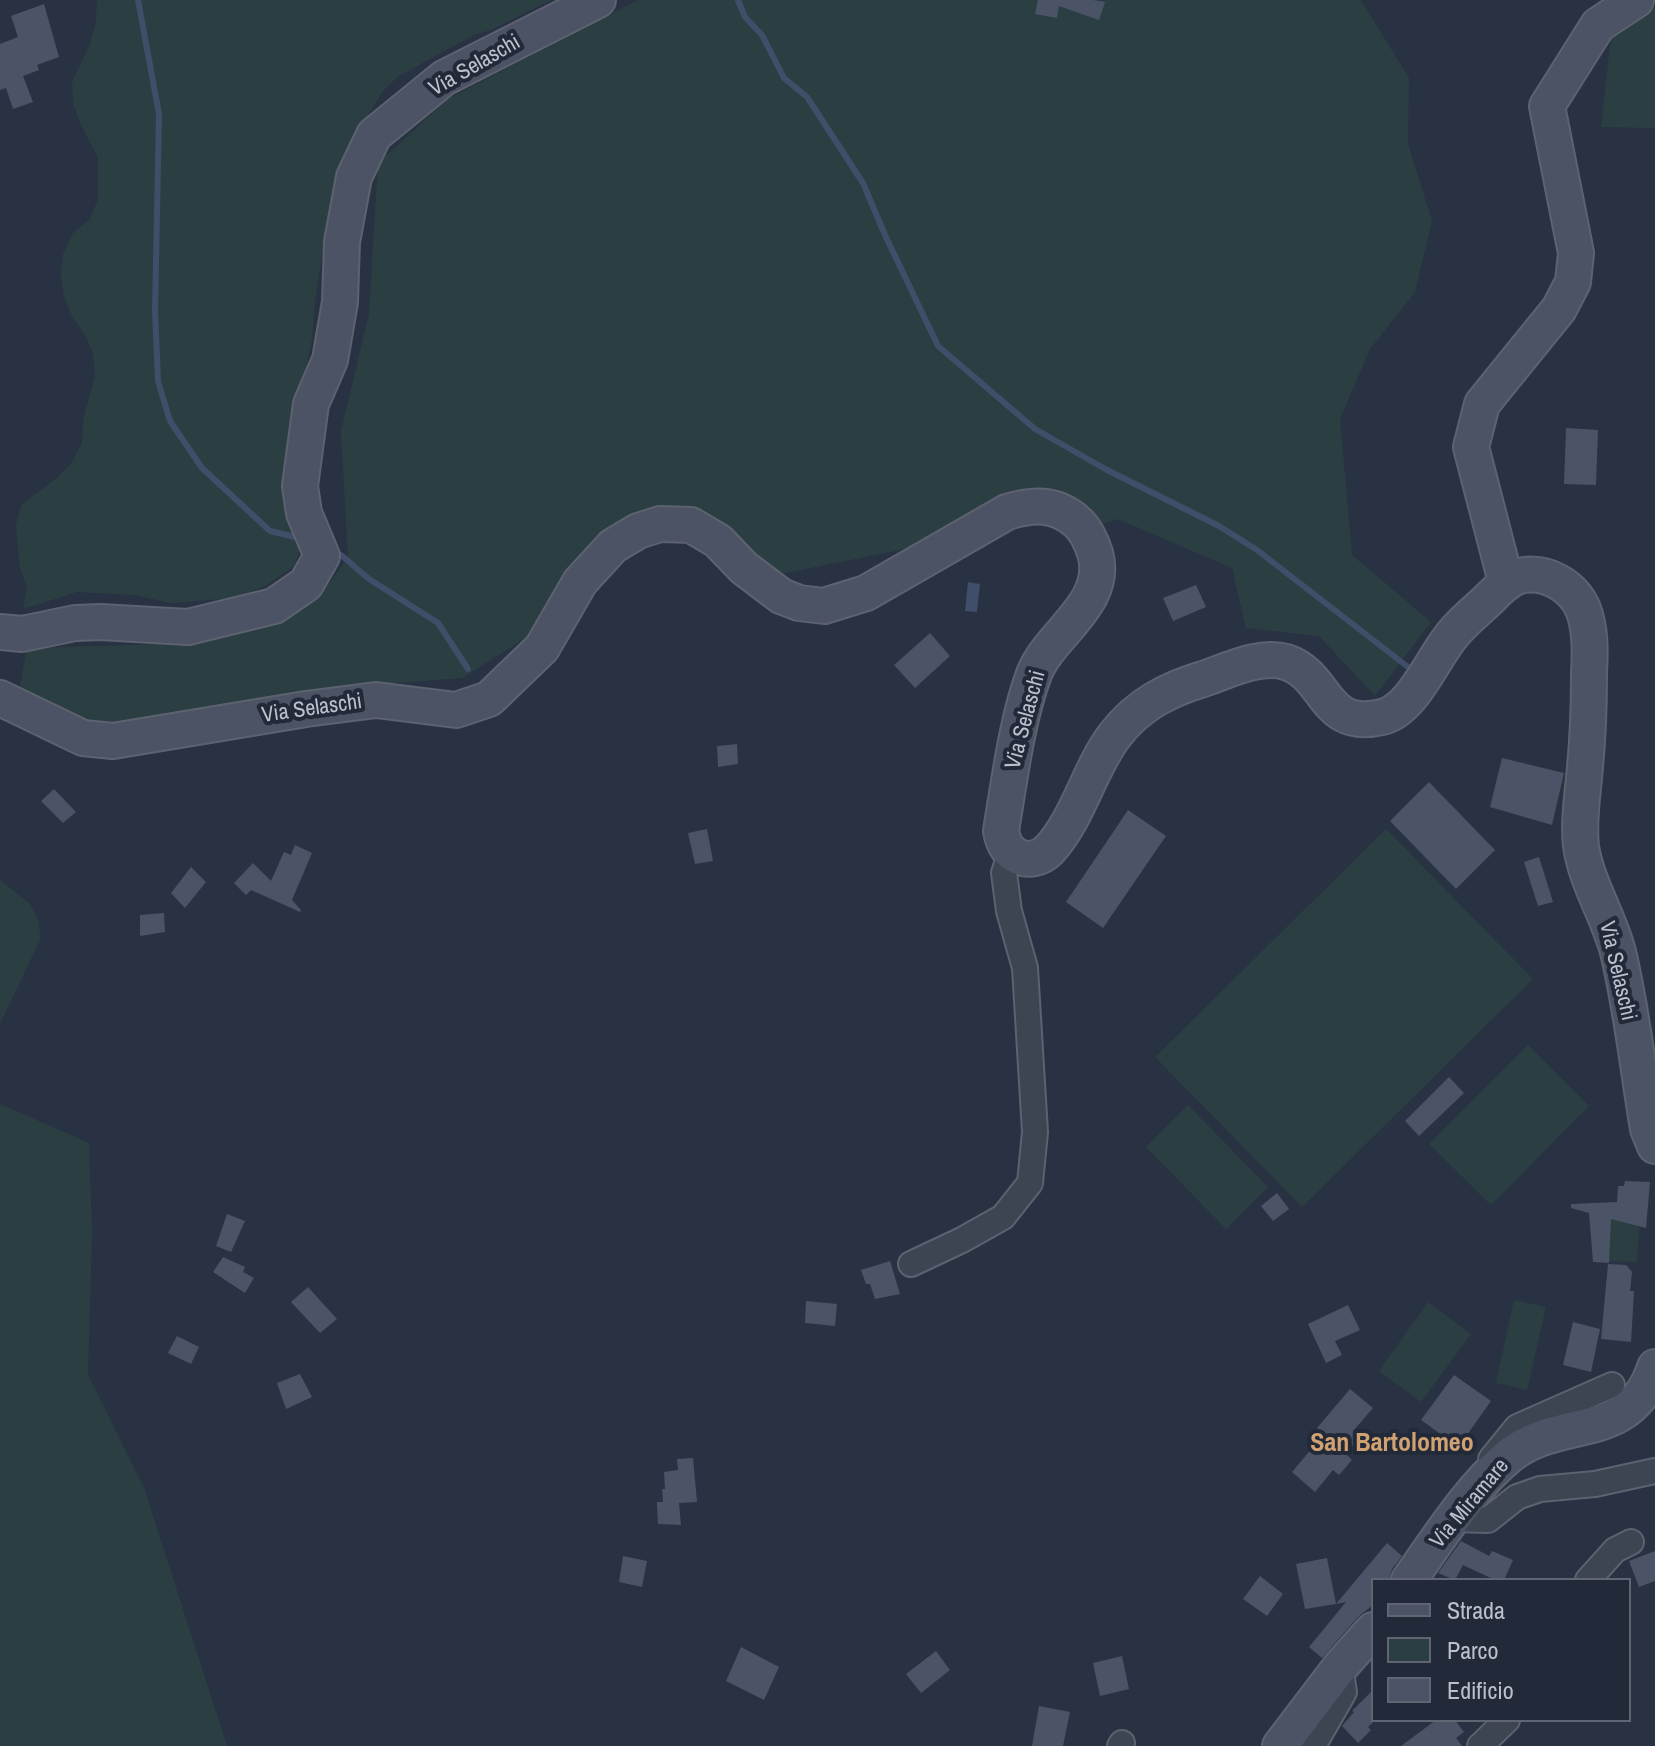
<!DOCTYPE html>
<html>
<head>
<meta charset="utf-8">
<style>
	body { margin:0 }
	#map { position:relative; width:1655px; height:1746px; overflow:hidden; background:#293242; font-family:"Archivo Narrow",sans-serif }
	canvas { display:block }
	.legend { position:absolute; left:1371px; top:1578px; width:260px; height:144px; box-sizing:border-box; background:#222938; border:2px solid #5f6573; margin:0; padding:10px 14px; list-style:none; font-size:24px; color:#bbc0cc }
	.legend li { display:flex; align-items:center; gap:16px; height:40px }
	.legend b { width:40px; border:2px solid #5f6573 }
</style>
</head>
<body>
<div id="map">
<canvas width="1655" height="1746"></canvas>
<ul class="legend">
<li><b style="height:10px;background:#4c5365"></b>Strada</li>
<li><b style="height:22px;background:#2b3f43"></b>Parco</li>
<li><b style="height:22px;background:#4b5466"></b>Edificio</li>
</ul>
</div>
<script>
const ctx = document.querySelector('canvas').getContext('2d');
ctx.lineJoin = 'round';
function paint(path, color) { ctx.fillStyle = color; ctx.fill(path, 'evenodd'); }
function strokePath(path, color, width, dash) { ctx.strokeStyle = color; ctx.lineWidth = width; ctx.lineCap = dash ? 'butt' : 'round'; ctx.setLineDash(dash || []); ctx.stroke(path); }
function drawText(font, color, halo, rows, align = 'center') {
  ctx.font = font + ' "Archivo Narrow",sans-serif'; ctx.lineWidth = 8; ctx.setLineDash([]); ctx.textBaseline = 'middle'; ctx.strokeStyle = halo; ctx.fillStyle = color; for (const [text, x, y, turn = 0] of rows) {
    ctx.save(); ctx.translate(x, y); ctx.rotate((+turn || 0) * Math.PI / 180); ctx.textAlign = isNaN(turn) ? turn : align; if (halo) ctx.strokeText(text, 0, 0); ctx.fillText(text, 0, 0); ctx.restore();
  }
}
const green = new Path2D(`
	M 97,0 L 551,0 L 491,30 L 474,35 L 397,77 L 383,91 L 345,152 L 333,185 L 315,301 L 312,339 L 294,429 L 295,531 L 300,550 L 294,566 L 265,586 L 233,598 L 172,603 L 134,595 L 77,592 L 23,609 L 27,587 L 20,568 L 16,525 L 22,504 L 57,478 L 72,462 L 82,443 L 83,420 L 95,376 L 93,353 L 84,333 L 72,316 L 64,297 L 61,275 L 63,254 L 72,234 L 89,220 L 98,200 L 98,158 L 80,123 L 73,103 L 72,82 L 90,44 L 96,22 Z
	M 638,0 L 1361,0 L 1409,78 L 1408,144 L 1432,221 L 1415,292 L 1370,349 L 1340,419 L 1352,555 L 1431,622 L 1375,696 L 1319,636 L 1246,628 L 1232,568 L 1118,519 L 1094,527 L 1067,508 L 920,546 L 780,574 L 649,515 L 548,624 L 462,678 L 332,688 L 131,727 L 84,722 L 20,687 L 27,648 L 168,644 L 285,619 L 319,598 L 348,557 L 341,431 L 369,314 L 378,163 L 448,99 Z
	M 1655,6 L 1655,128 L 1601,127 L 1611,36 Z
	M 1386,829 L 1533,979 L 1302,1207 L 1155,1057 Z
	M 0,880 L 30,904 L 39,922 L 40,940 L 0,1024 Z
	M 1528,1045 L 1589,1106 L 1491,1205 L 1429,1144 Z
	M 0,1104 L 89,1143 L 92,1233 L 88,1375 L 144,1488 L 227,1746 L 0,1746 Z
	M 1188,1105 L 1268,1187 L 1226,1229 L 1146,1147 Z
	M 1605,1205 L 1640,1207 L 1637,1262 L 1602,1261 Z
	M 1514,1300 L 1546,1307 L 1527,1390 L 1496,1383 Z
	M 1428,1302 L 1471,1334 L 1421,1402 L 1379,1371 Z`);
const water = new Path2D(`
	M 968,582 L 980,584 L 977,612 L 965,611 Z`);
const stream = new Path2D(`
	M 138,0 L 159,114 L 155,311 L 158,381 L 170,421 L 202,468 L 270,531 L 303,539
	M 738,0 L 745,17 L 762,35 L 784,78 L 807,97 L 863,183 L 885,235 L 938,346 L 1035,429 L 1107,470 L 1219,526 L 1257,550 L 1408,667
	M 331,551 L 341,555 L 369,579 L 438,623 L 468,669`);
const building = new Path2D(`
	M 1038,0 L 1093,0 L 1105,2 L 1099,20 L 1059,6 L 1057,18 L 1035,14 Z
	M 44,4 L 59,57 L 37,65 L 39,70 L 23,76 L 33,102 L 13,109 L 6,88 L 0,90 L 0,44 L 18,37 L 11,16 Z
	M 1566,428 L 1598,430 L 1596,485 L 1564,484 Z
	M 1196,585 L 1206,607 L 1173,621 L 1163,598 Z
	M 930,633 L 950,656 L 915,688 L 894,665 Z
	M 737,744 L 738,764 L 718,767 L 717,746 Z
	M 1502,758 L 1564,773 L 1552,825 L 1490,807 Z
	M 1429,782 L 1495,850 L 1456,889 L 1390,821 Z
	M 54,789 L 76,812 L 63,823 L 41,801 Z
	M 1128,810 L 1166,836 L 1103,928 L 1066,902 Z
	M 707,829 L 713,861 L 695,864 L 688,833 Z
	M 295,845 L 312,853 L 292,900 L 301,910 L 300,912 L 251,890 L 246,895 L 234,883 L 253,863 L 271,881 L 284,852 L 291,855 Z
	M 1539,857 L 1553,902 L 1538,906 L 1524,862 Z
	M 191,867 L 206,882 L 185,908 L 171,893 Z
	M 164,913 L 165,932 L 140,936 L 140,915 Z
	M 1449,1077 L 1464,1093 L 1419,1136 L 1405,1121 Z
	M 1625,1181 L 1650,1182 L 1646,1228 L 1611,1219 L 1609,1263 L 1593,1262 L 1589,1213 L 1571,1208 L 1571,1204 L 1617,1202 L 1618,1186 L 1624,1186 Z
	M 1277,1193 L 1289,1209 L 1273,1221 L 1261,1206 Z
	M 227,1214 L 245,1221 L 231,1252 L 216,1246 Z
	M 223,1257 L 245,1267 L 243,1272 L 254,1278 L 245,1293 L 213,1272 Z
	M 890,1261 L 900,1294 L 875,1299 L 870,1284 L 866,1284 L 861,1270 Z
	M 1608,1264 L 1626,1265 L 1632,1272 L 1630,1291 L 1634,1291 L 1631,1342 L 1601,1339 Z
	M 308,1287 L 337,1319 L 320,1333 L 291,1302 Z
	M 806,1301 L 837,1304 L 835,1326 L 805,1323 Z
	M 1348,1305 L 1360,1330 L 1335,1341 L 1342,1355 L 1326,1363 L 1308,1324 Z
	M 1573,1322 L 1600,1329 L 1591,1372 L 1563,1365 Z
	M 177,1336 L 199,1347 L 191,1364 L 168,1353 Z
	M 300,1374 L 312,1397 L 286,1409 L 277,1383 Z
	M 1454,1375 L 1491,1401 L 1462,1442 L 1450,1433 L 1446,1438 L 1421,1420 Z
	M 1350,1389 L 1373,1408 L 1354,1430 L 1361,1436 L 1346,1454 L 1352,1460 L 1339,1475 L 1333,1470 L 1315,1492 L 1292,1472 L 1324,1434 L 1317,1428 Z
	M 693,1458 L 697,1502 L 679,1503 L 681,1525 L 658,1524 L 657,1502 L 663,1502 L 662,1489 L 665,1489 L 664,1472 L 678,1470 L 677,1459 Z
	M 1461,1541 L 1489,1556 L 1492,1551 L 1513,1560 L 1504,1580 L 1495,1580 L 1463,1565 L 1455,1580 L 1438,1573 Z
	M 1387,1543 L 1402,1556 L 1392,1569 L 1389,1580 L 1373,1580 L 1373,1605 L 1358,1617 L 1322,1658 L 1309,1647 L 1346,1602 L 1336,1604 Z
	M 1655,1551 L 1655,1581 L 1639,1587 L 1629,1561 Z
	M 623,1556 L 647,1561 L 642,1587 L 619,1582 Z
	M 1327,1558 L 1336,1604 L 1305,1609 L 1296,1564 Z
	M 1260,1576 L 1283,1594 L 1267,1616 L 1243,1599 Z
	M 741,1647 L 779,1667 L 764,1700 L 726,1681 Z
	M 936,1651 L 950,1670 L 921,1693 L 906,1674 Z
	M 1122,1656 L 1129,1689 L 1100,1696 L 1093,1663 Z
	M 1373,1690 L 1373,1722 L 1368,1727 L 1371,1730 L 1358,1743 L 1342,1726 L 1354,1712 L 1352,1711 Z
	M 1039,1706 L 1070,1712 L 1063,1746 L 1032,1746 Z
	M 1436,1720 L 1455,1720 L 1464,1732 L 1456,1738 L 1462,1746 L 1401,1746 Z`);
const street = new Path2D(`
	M 911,1264 L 962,1240 L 1003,1217 L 1030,1183 L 1035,1132 L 1025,968 L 1009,911 L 1004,873 L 1011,852
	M 1491,1459 L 1517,1427 L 1612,1385
	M 1453,1519 L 1488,1520 L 1517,1497 L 1540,1489 L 1595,1484 L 1655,1471
	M 1588,1580 L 1615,1550 L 1631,1542
	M 1120,1746 L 1122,1743
	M 1313,1746 L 1344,1692 L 1340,1667
	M 1480,1746 L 1507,1720`);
const secondary = new Path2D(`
	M 1506,582 L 1471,447 L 1482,404 L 1559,309 L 1573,282 L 1576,253 L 1547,106 L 1598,25 L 1636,0
	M 0,632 L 22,634 L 75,623 L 100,622 L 188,627 L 274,606 L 306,584 L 322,556 L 304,513 L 300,486 L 311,404 L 330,360 L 340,302 L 342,242 L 354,177 L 374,135 L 444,78 L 598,0
	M 0,698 L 83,738 L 113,741 L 306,709 L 376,700 L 456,710 L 489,699 L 542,648 L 580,582 L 613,546 L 638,531 L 660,524 L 691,525 L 718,541 L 744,568 L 781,596 L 799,603 L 824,606 L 866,593 L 1007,512 C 1033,504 1055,503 1076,521 C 1086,529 1091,541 1095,553 C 1110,603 1049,634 1034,674 C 1017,719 1009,783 1001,831 C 1003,842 1007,852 1019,857 C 1029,861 1041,858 1049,850 C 1078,819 1090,767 1115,735 C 1138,705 1167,690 1203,679 C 1227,671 1260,654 1286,662 C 1329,676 1322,731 1382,717 C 1413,710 1433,657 1453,634 C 1464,620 1479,609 1491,597 C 1500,588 1510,577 1524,575 C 1548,572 1573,586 1583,609 C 1591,630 1590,652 1589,674 C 1589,705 1588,736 1585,767 C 1583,793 1578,820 1581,846 C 1586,882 1609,917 1618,952 C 1632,1010 1638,1070 1648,1129 L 1655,1146
	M 1409,1580 C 1439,1538 1469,1489 1510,1455 C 1561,1415 1630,1444 1655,1367
	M 1280,1746 L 1340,1667 L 1373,1630`);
const streetNames = [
	["Via Selaschi",475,66,-30],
	["Via Selaschi",312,709,-8],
	["Via Selaschi",1026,720,-75],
	["Via Selaschi",1617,971,77],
	["Via Miramare",1470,1504,-50]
];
const quarterNames = [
	["San Bartolomeo",1392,1444]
];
paint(green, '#2b3f43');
paint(water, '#404e6a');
strokePath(stream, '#404e6a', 6);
paint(building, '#4b5466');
strokePath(street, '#5c6270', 28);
strokePath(secondary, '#5c6270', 38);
strokePath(street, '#3d4552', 24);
strokePath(secondary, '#4c5365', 34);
drawText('22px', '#bbc0cc', '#222938', streetNames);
drawText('bold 26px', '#d1a171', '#222938', quarterNames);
</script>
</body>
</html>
